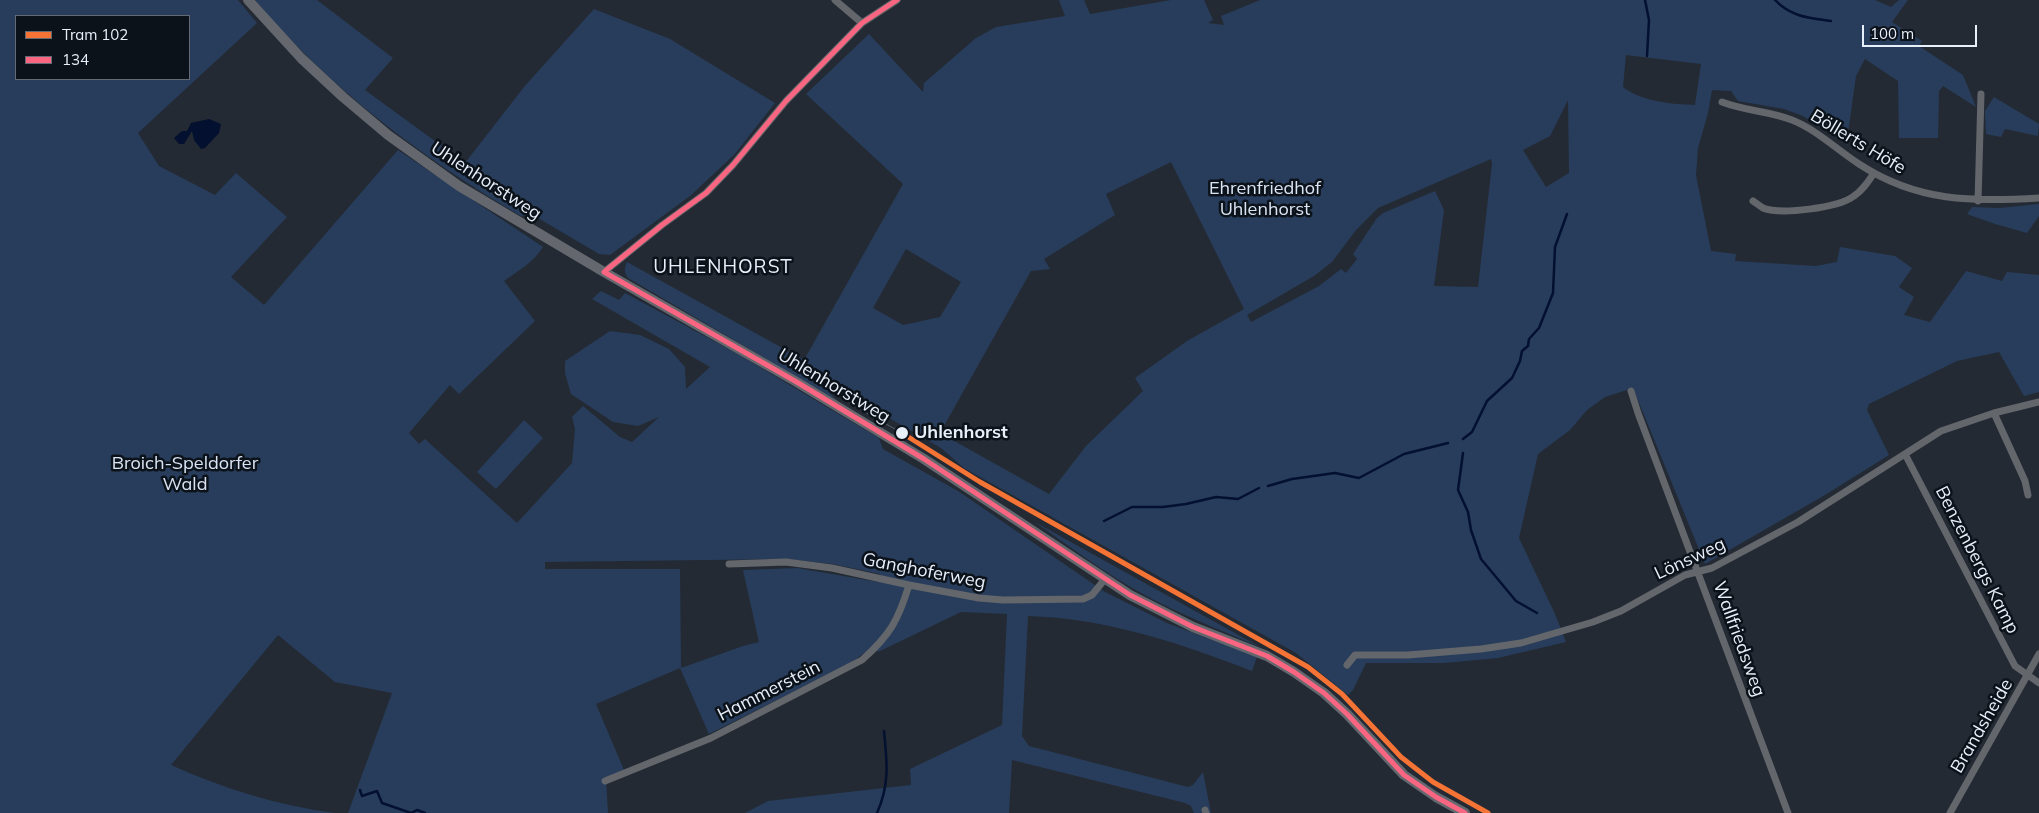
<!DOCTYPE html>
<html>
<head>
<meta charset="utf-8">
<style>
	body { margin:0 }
	#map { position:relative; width:2039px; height:813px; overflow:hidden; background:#232a34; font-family:Mulish,sans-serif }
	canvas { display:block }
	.legend { position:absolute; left:15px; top:15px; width:175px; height:65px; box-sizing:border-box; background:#0c1219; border:1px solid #646a73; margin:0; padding:6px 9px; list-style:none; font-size:15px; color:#e7effb }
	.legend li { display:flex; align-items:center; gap:10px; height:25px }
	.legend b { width:25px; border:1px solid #646a73 }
	.scale { position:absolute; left:1862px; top:25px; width:115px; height:22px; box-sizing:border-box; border:2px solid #e7effb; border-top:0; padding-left:6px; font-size:15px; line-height:18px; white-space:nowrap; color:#e7effb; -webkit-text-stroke:4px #0c1219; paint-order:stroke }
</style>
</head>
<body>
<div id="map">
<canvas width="2039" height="813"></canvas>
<ul class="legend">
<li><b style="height:6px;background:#f57335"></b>Tram 102</li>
<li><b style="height:6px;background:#fa6682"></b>134</li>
</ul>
<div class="scale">100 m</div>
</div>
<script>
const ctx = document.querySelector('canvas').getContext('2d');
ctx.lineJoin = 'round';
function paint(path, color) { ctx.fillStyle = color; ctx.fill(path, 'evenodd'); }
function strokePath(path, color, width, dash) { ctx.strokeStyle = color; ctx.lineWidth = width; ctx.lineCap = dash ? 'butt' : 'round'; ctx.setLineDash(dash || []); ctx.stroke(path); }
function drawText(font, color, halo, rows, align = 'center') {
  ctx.font = font + ' Mulish,sans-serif'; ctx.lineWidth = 5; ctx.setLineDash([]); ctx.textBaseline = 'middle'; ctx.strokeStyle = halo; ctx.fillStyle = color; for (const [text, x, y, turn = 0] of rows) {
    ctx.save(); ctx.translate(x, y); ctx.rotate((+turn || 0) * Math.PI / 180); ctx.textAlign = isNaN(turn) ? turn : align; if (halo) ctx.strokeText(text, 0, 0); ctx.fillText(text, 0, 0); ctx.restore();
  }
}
const green = new Path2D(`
	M 0,0 L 238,0 L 257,23 L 138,133 L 159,166 L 215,195 L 236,173 L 287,217 L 231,277 L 264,305 L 398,150 L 543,247 C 534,262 518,271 504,281 L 535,321 L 459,394 L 450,385 L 409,433 L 419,444 L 425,439 L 517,523 L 572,463 L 575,429 L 572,417 L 583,406 L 620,437 L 632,442 L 659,417 L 638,426 L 613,422 L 571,394 L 565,373 L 565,361 L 610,331 L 640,335 L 669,349 L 685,367 L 686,389 L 710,367 L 592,299 L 601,291 L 619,300 L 625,293 L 736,353 L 879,438 L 883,449 L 958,491 L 1105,592 L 1167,623 L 1257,657 L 1252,671 C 1180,643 1105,618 1028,616 L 1022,736 L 1029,746 L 1188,787 L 1193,785 L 1203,772 L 1211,813 L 1194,813 L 1191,806 L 1185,803 L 1012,760 L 1009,813 L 745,813 L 768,801 L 911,785 L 910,769 L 1002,725 L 1007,614 L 961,612 L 878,652 L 874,646 L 849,664 L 709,734 L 680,668 L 596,704 L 624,770 L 606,778 L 608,813 L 348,813 L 392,693 L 335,682 L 278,635 L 171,765 C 225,789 276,805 335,813 L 0,813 ZM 16,16 L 189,16 L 189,79 L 16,79 ZM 787,559 L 833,564 L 880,574 L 878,582 L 797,568 L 743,570 L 759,642 L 743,646 L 681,668 L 680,569 L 545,569 L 545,562 Z
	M 255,0 L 317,0 L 393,58 L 365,90 L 465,163 L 524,87 L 594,9 L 670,39 L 775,103 L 734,155 L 690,196 L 610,255 L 599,254 L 533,215 L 521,216 C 422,158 329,88 255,0 Z
	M 1059,0 L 1084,0 L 1090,14 L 1171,0 L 1204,0 L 1213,20 L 1208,23 L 1224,25 L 1221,16 L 1260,0 L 1875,0 L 1891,7 L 1899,0 L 1908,0 L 1892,22 L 1922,41 L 1919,46 L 1963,75 L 1976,107 L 1943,86 L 1939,91 L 1938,138 L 1899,138 L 1898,81 L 1865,59 L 1856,76 L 1848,133 L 1848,145 L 1803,116 L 1784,109 L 1738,101 L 1731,91 L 1712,90 L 1708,113 L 1698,148 L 1696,175 L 1711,251 L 1736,254 L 1735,261 L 1816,266 L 1837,262 L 1840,247 L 1895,256 L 1912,268 L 1899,287 L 1914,297 L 1904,315 L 1930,322 L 1966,271 L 2002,281 L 2007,272 L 2039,275 L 2039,392 L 2024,396 L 1999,352 L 1957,361 L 1869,404 L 1867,410 L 1889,455 L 1825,495 L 1705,564 L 1633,388 L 1605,397 L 1587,410 L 1570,430 L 1538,454 L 1519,538 L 1555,614 L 1566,642 L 1498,658 L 1444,663 L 1366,663 L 1353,690 L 1348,695 L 1296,653 L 964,468 L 941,448 L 825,381 L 825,388 L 838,401 L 628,278 C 624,272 624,269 627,262 L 804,360 L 903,184 L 806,94 L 869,34 L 923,92 L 924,83 L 976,38 L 996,27 L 1065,16 ZM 1626,55 L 1701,64 L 1695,105 C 1672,104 1642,102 1623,87 ZM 1568,100 L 1569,173 L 1546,187 L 1523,150 L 1550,136 ZM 1491,159 L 1492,164 L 1478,287 L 1434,286 L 1444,210 L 1435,191 L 1383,213 L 1377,218 L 1353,254 L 1357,259 L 1346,273 L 1341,269 L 1319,286 L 1251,322 L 1247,315 L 1314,276 L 1332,262 L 1356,230 L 1378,208 ZM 1171,162 L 1244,309 L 1187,341 L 1135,378 L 1143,391 L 1086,446 L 1049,494 L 940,433 L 1031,271 L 1050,269 L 1044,259 L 1115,215 L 1106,194 ZM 906,249 L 961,282 L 940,317 L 903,325 L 873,308 Z
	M 1994,97 L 2039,124 L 2038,136 L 2005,129 L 2001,137 L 1986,134 L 1985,111 Z
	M 2039,204 L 2039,216 L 2027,233 L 1995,224 L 1967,214 L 1972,207 L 1999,208 Z
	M 524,420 L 543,438 L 496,489 L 477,472 Z
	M 1033,521 L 1260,647 C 1220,630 1179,614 1141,593 C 1103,572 1068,545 1033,521 Z`);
const water = new Path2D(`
	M 209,119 L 221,124 L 219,133 L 205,148 L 201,149 L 194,140 L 192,131 L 184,144 L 179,144 L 174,138 L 182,131 L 187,131 L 191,123 Z`);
const stream = new Path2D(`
	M 1645,0 L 1649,20 L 1647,56
	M 1775,0 C 1791,17 1809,18 1831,21
	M 1463,439 L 1472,432 L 1487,401 L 1512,378 L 1520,361 L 1522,351 L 1528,346 L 1529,339 L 1539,328 L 1553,293 L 1555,247 L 1567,214
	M 1463,453 L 1458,490 L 1468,512 L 1471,530 L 1481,559 L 1516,601 L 1537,613
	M 1268,486 L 1292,479 L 1335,473 L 1359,478 L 1404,454 L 1448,443
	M 1104,521 L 1132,507 L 1163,507 L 1186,504 L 1216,497 L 1238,499 L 1259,488
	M 360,790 L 362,796 L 377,791 L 382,803 L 411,813 L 417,810 L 425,813
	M 877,813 C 890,784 887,761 884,731`);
const street = new Path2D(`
	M 835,0 L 862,23
	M 1722,102 C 1745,111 1769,111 1792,120 C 1817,130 1836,149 1859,164 C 1917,202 1972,202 2039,198
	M 1753,201 C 1756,203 1760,206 1763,208 C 1781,215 1838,208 1854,196 C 1863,190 1868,182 1874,173
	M 1978,201 L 1981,94
	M 604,272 L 662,225 L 706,193 L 733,165 L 786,101 L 862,23 L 897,0
	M 1631,391 L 1638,413 L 1788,813
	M 1994,413 L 2025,481 L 2028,495
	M 1905,454 L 2015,666 L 2039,683
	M 729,564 L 786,562 L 832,568 L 909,585 L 979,598 L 1003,600 L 1083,599 L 1092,595 L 1105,579
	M 1347,665 L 1355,655 L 1408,655 L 1481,649 L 1521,643 L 1593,622 L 1621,611 L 1685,575 L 1712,568 L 1798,522 L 1941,431 L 1994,413 L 2039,402
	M 605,781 L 711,738 L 862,660 C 890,635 898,621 909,585
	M 1205,810 L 1206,813
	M 1950,813 L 2039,654`);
const secondary = new Path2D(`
	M 248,0 L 301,58 L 343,97 L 388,135 L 459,186 L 604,272 L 795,381 L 924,459 L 1130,595 L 1193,627 L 1267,656 L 1294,672 L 1324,693 L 1347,714 L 1404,775 L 1436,797 L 1465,813`);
const tram = new Path2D(`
	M 849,403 L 902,433`);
const bus1 = new Path2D(`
	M 604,272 L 795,381 L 924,459 L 1130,595 L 1193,627 L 1267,656 L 1294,672 L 1324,693 L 1347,714 L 1404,775 L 1436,797 L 1465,813
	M 604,272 L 662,225 L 706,193 L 733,165 L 786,101 L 862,23 L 897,0`);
const tram1 = new Path2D(`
	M 902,433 L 980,482 L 1308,667 L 1342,694 L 1401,757 L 1433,782 L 1488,813`);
const markers = [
	[902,433,7,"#e7effb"]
];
const streetNames = [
	["Böllerts Höfe",1858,142,31],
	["Uhlenhorstweg",486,181,33],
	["Uhlenhorstweg",834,386,31],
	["Lönsweg",1690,559,-25],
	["Benzenbergs Kamp",1977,560,63],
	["Ganghoferweg",924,571,11],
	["Wallfriedsweg",1739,639,70],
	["Hammerstein",769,691,-27],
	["Brandsheide",1982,726,-60]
];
const parkNames = [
	["Ehrenfriedhof",1265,189],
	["Uhlenhorst",1265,210],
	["Broich-Speldorfer",185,464],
	["Wald",185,485]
];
const stopNames = [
	["Uhlenhorst",914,433]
];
const neighbourhoodNames = [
	["UHLENHORST",723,267]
];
paint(green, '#283d5b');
paint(water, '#03102f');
strokePath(stream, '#03102f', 2.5);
strokePath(street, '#63666a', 7);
strokePath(secondary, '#64686e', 10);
strokePath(tram, '#5a6066', 1);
strokePath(bus1, '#fa6682', 5);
strokePath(tram1, '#f57335', 5);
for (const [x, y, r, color] of markers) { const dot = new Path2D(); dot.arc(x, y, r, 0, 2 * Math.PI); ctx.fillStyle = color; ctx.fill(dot); strokePath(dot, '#0c1219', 2); }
drawText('18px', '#e7effb', '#0c1219', streetNames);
drawText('18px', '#d9e4f4', '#0c1219', parkNames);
drawText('bold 18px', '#e7effb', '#0c1219', stopNames, 'left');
ctx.letterSpacing = '1px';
drawText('19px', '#e7effb', '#0c1219', neighbourhoodNames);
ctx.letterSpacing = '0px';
</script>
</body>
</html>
